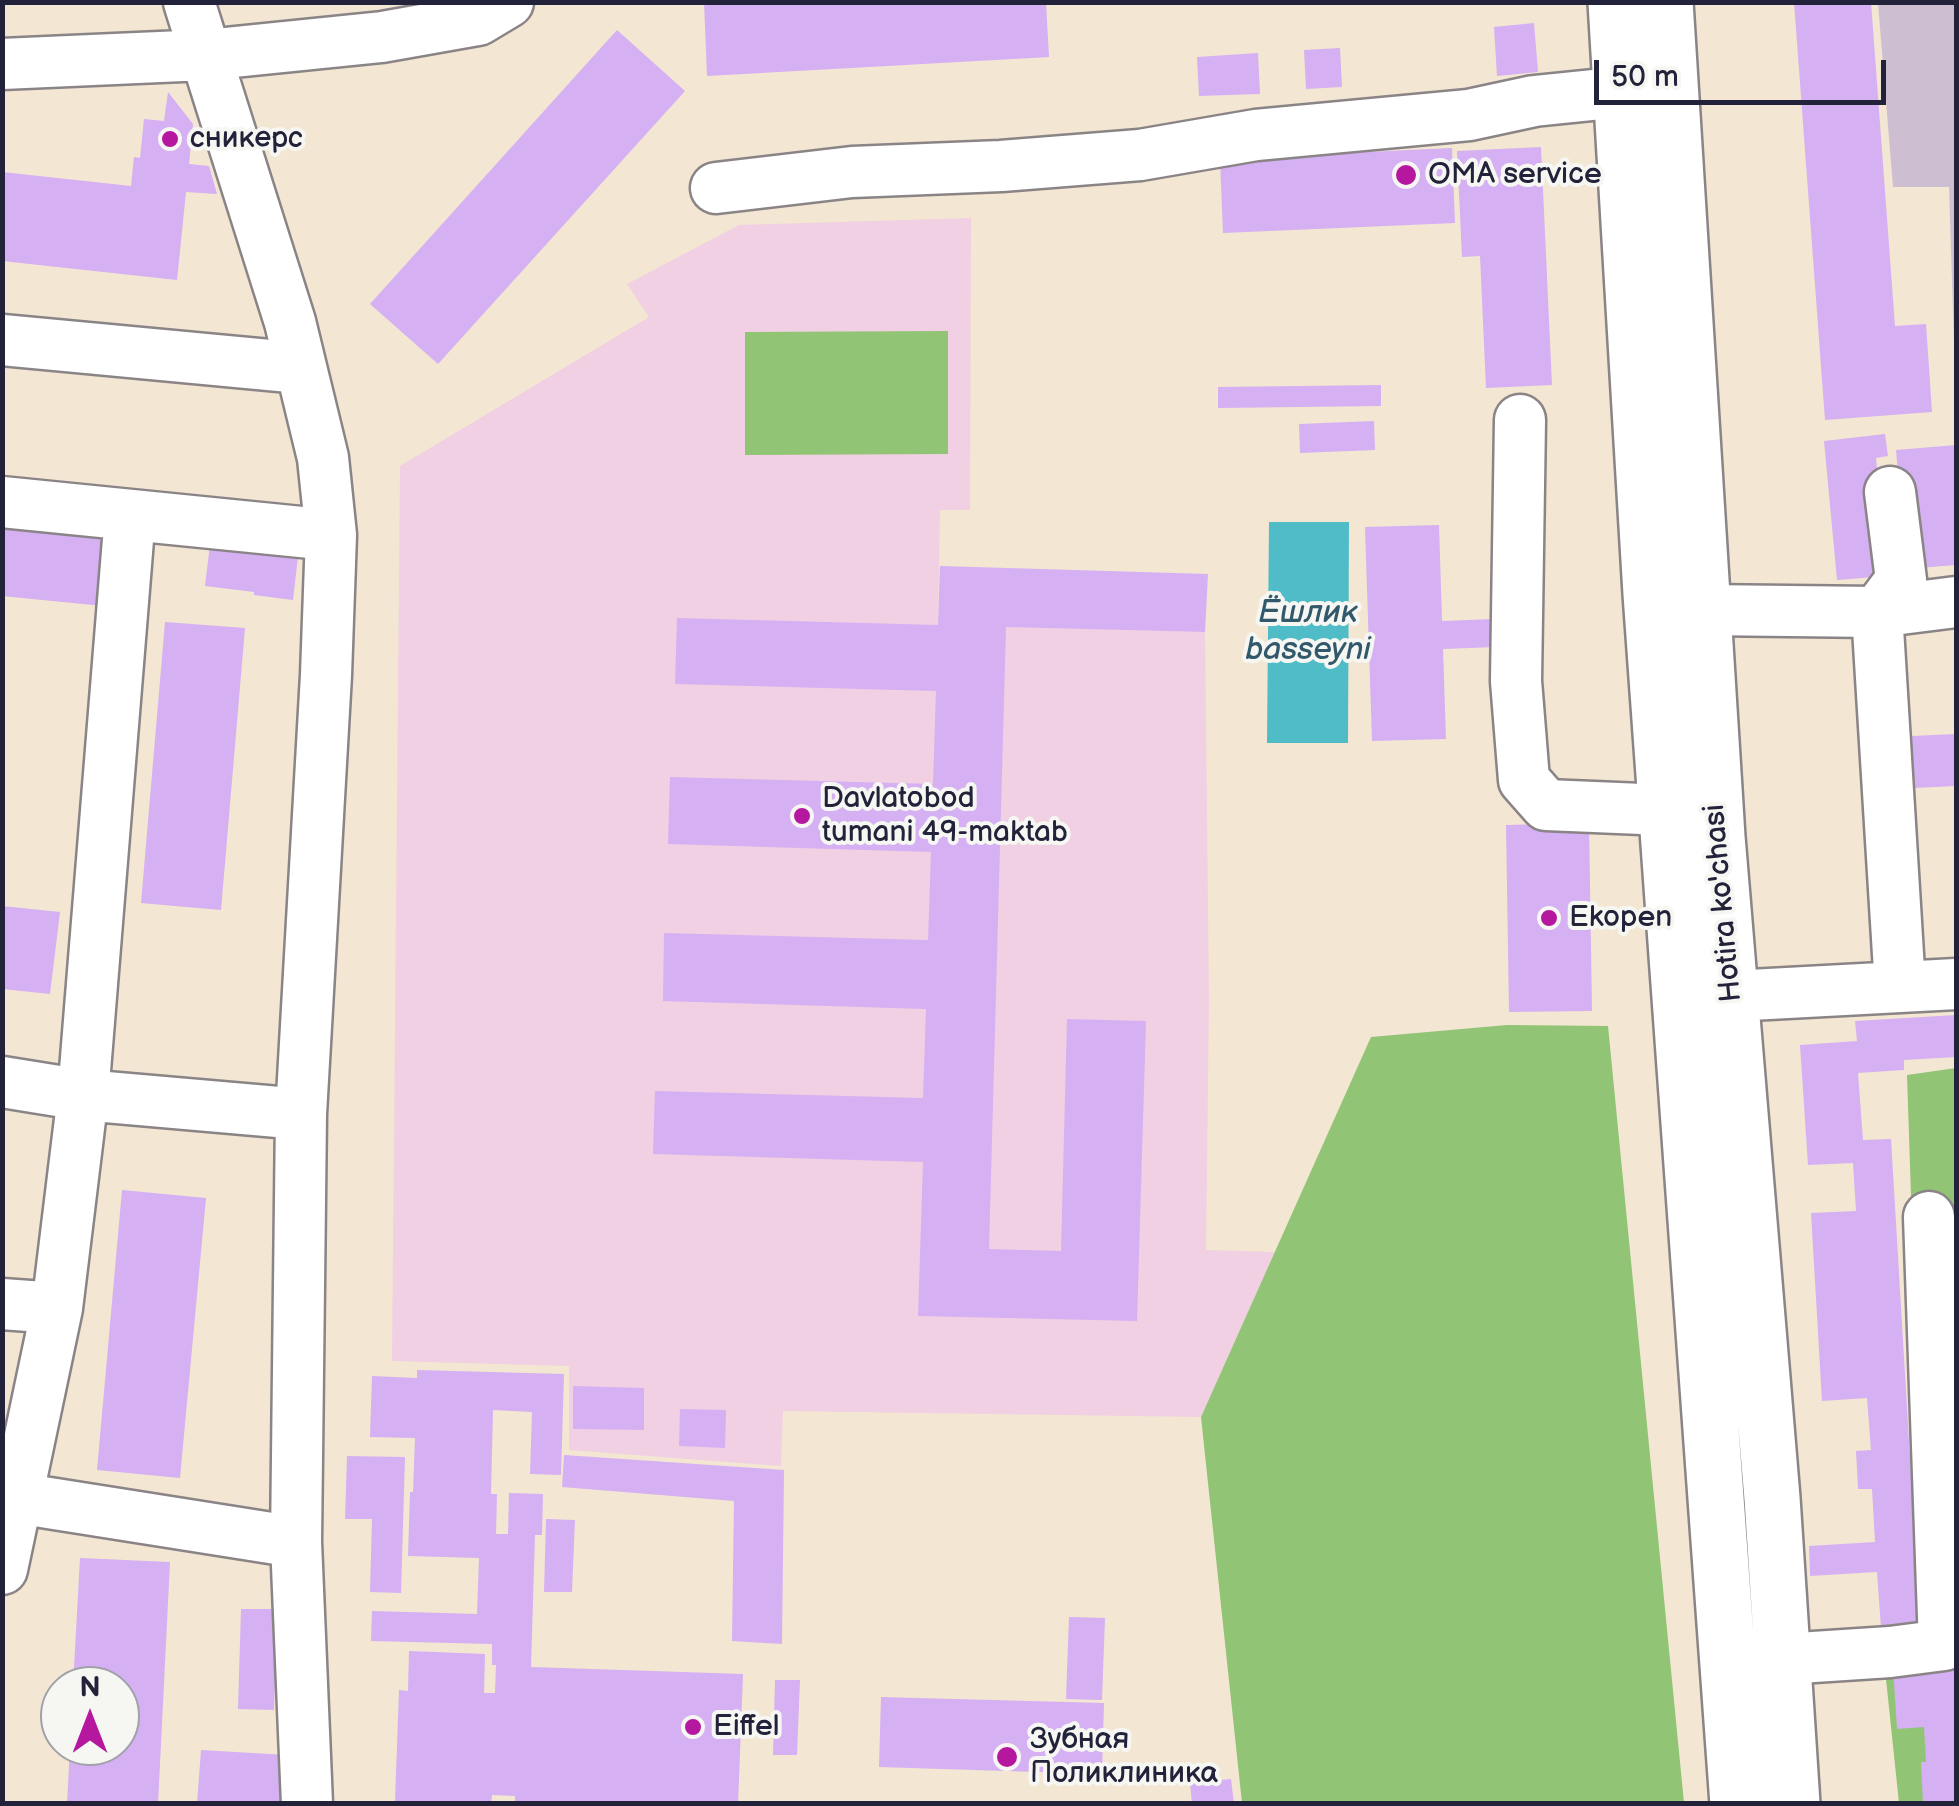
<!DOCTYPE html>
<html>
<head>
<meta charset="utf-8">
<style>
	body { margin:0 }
	#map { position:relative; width:1959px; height:1806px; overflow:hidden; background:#f3e6d2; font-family:"Balsamiq Sans",sans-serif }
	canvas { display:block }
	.frame { position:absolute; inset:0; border:5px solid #22223b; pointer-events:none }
	.north { position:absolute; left:40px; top:1666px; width:100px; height:100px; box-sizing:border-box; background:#f6f6f2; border:2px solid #a1a1a9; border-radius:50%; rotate:0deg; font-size:28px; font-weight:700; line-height:40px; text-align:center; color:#22223b }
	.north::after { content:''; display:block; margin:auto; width:35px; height:45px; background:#b5179e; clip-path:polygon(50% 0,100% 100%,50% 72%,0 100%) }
	.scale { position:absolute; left:1594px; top:60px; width:292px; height:45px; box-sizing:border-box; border:5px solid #22223b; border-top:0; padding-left:12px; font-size:30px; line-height:35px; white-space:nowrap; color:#22223b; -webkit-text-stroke:8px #f6f6f2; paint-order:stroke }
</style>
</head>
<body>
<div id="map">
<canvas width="1959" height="1806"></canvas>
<div class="frame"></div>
<div class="north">N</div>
<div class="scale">50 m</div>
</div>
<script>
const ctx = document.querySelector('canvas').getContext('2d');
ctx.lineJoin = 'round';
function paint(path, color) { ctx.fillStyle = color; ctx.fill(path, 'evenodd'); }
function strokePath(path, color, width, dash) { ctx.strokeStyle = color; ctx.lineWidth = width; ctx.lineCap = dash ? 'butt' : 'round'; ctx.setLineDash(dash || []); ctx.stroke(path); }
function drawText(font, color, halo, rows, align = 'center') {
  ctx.font = font + ' "Balsamiq Sans",sans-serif'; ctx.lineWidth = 8; ctx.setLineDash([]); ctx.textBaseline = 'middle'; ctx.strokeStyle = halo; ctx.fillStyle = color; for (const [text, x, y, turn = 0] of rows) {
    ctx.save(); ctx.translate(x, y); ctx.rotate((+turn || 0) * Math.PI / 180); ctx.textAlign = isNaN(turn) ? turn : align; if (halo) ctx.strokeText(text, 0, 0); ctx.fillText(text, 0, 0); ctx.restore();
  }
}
const built = new Path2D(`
	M 971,218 L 970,510 L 940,510 L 938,624 L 1205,632 L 1209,1000 L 1206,1250 L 1275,1252 L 1201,1417 L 783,1411 L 781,1466 L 569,1450 L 569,1366 L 392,1361 L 400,466 L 649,317 L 627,284 L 739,225 Z`);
const industrial = new Path2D(`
	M 1878,3 L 1956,3 L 1956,407 L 1949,187 L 1893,187 Z`);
const green = new Path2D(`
	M 948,331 L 948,454 L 745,455 L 745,332 Z
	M 1507,1025 L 1608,1026 L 1684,1803 L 1242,1803 L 1201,1417 L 1371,1037 Z
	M 1956,1068 L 1956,1803 L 1899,1803 L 1884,1660 L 1926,1648 L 1907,1075 Z`);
const water = new Path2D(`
	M 1269,522 L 1349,522 L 1348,743 L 1267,743 Z`);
const building = new Path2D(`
	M 704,2 L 1046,2 L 1049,57 L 707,76 Z
	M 1794,2 L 1871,2 L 1895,326 L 1926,324 L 1932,412 L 1825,420 Z
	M 1534,23 L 1538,72 L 1497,76 L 1494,27 Z
	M 617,30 L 685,91 L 438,364 L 370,304 Z
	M 1340,48 L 1342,87 L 1306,89 L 1304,50 Z
	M 1258,53 L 1260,94 L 1199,96 L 1197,57 Z
	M 168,92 L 193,124 L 189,164 L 209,166 L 217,194 L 186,192 L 177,280 L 2,261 L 2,172 L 131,186 L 134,157 L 140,158 L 144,119 L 164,121 Z
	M 1541,147 L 1552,385 L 1486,388 L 1480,256 L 1462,257 L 1457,151 Z
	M 1452,148 L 1455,223 L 1223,233 L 1220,159 Z
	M 1381,385 L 1381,406 L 1218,408 L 1218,387 Z
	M 1374,421 L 1375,450 L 1300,453 L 1299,424 Z
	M 1885,434 L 1888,456 L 1876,458 L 1887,576 L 1837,580 L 1824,441 Z
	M 1956,445 L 1956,565 L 1906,569 L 1896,450 Z
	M 2,520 L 110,530 L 103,606 L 2,596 Z
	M 1439,525 L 1442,621 L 1495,619 L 1496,647 L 1443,649 L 1446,739 L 1372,741 L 1365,527 Z
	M 212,528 L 300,538 L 293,600 L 254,595 L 254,592 L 205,586 Z
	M 940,566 L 1208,574 L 1205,632 L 1006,627 L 989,1249 L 1061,1251 L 1067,1019 L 1146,1021 L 1137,1321 L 918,1316 L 923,1162 L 653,1154 L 655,1091 L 923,1098 L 926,1009 L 663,1001 L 664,933 L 928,940 L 931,852 L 668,844 L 670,777 L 933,784 L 936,691 L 675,684 L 677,618 L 938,625 Z
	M 165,622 L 245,628 L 221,910 L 141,903 Z
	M 1956,734 L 1956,786 L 1892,789 L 1890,737 Z
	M 1589,823 L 1592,1011 L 1509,1012 L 1506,825 Z
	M 2,906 L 60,912 L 50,994 L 2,989 Z
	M 1956,1015 L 1956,1057 L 1904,1060 L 1904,1070 L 1858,1073 L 1863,1140 L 1891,1139 L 1920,1626 L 1881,1628 L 1877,1572 L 1810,1576 L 1809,1546 L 1875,1542 L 1872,1489 L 1858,1489 L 1856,1451 L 1871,1450 L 1867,1398 L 1822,1401 L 1811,1213 L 1856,1211 L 1853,1163 L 1808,1165 L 1800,1045 L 1857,1041 L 1855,1021 Z
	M 122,1190 L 206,1198 L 180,1478 L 97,1470 Z
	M 417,1370 L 564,1374 L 561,1475 L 530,1474 L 532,1412 L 493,1410 L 491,1494 L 497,1494 L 496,1534 L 508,1534 L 509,1493 L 543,1494 L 542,1535 L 535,1535 L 531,1667 L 743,1674 L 738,1804 L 515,1804 L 515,1796 L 492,1795 L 491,1804 L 395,1801 L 399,1690 L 408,1691 L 409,1651 L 485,1654 L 484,1693 L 495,1693 L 496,1665 L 492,1665 L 492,1644 L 371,1641 L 372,1611 L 477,1614 L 479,1558 L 408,1556 L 410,1492 L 413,1492 L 415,1438 L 370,1437 L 372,1376 L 417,1378 Z
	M 573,1386 L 644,1388 L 644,1430 L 573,1429 Z
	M 680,1409 L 726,1410 L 725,1448 L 679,1446 Z
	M 564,1455 L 784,1470 L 782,1644 L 732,1641 L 734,1501 L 562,1487 Z
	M 347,1456 L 405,1457 L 401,1593 L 370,1592 L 372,1519 L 345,1519 Z
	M 546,1519 L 575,1520 L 572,1592 L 544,1592 Z
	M 80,1558 L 170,1562 L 158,1804 L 67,1804 L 70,1746 L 120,1746 L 120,1686 L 73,1686 Z
	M 241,1609 L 277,1609 L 274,1710 L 238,1709 Z
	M 1069,1617 L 1105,1618 L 1102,1700 L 1066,1699 Z
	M 1956,1664 L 1956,1804 L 1923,1804 L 1921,1762 L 1926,1762 L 1924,1727 L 1897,1729 L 1893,1667 Z
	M 775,1680 L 800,1680 L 797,1755 L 773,1755 Z
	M 881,1697 L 1104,1703 L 1102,1774 L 879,1767 Z
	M 201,1750 L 287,1755 L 284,1804 L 197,1804 Z
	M 1231,1779 L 1234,1804 L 1192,1804 L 1190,1783 Z`);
const minor = new Path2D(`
	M 189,2 L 290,322 L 323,458 L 331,535 L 326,675 L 301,1114 L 296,1542 L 307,1804
	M 2,64 L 205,55 L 382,37 L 478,20 L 508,2
	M 716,188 L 852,172 L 1001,166 L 1140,155 L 1256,135 L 1469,115 L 1534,101 L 1622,92
	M 2,340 L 301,368
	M 1520,420 L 1516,681 L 1524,780 L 1546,805 L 1666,810
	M 1890,492 L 1901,580 L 1877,612 L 1956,602
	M 2,502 L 331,535
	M 130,515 L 83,1095 L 57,1308 L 17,1498 L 296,1542
	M 1703,610 L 1877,612 L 1900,987 L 1731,996
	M 1900,987 L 1956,984
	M 2,1082 L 83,1095 L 301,1114
	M 2,1304 L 57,1308
	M 2,1497 L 17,1498 L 2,1569
	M 1783,1659 L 1890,1652 L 1944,1645 L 1929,1217`);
const major = new Path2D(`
	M 1616,2 L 1651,594 L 1738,1804
	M 1665,2 L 1717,837 L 1772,1498 L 1792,1804`);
const markers = [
	[170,139,10,"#b5179e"],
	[1406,175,12,"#b5179e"],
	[802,816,10,"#b5179e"],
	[1549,918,10,"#b5179e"],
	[693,1727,10,"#b5179e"],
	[1007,1757,12,"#b5179e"]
];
const poiNames = [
	["сникерс",190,139],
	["OMA service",1428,175],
	["Davlatobod",822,799],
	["tumani 49-maktab",822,833],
	["Ekopen",1569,918],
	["Eiffel",713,1727],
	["Зубная",1030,1740],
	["Поликлиника",1030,1774]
];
const streetNames = [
	["Hotira ko'chasi",1724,903,-95]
];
const waterNames = [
	["Ёшлик",1308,614],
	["basseyni",1308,651]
];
paint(built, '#f1d0e3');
paint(industrial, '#cebed1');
paint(green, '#91c475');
paint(water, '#4fbcc7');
paint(building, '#d5b0f3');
strokePath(minor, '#8a8486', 55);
strokePath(major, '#8a8486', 60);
strokePath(minor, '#fff', 50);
strokePath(major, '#fff', 55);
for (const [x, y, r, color] of markers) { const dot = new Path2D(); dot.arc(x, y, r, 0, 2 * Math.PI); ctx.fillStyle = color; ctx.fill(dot); strokePath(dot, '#f6f6f2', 4); }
drawText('30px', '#22223b', '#f6f6f2', poiNames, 'left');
drawText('30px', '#22223b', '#f6f6f2', streetNames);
drawText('italic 32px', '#32586c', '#f6f6f2', waterNames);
</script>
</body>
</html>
